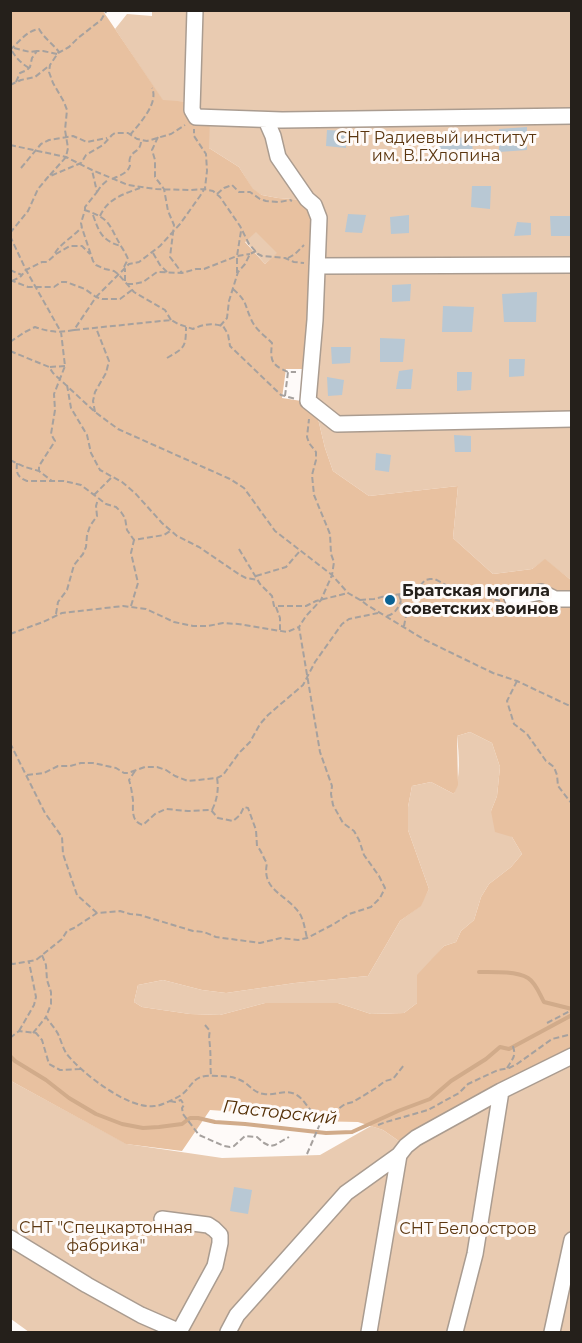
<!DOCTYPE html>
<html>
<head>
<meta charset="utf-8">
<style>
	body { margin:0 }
	#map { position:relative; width:582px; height:1343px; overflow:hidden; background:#fefaf8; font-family:Montserrat,sans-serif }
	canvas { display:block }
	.frame { position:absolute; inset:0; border:12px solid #25201b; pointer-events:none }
</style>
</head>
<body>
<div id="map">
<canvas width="582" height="1343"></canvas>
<div class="frame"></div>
</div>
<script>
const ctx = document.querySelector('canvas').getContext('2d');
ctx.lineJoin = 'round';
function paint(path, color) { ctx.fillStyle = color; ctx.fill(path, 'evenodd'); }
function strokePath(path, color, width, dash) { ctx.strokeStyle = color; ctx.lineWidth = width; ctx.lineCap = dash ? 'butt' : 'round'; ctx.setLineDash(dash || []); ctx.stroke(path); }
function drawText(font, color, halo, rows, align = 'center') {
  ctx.font = font + ' Montserrat,sans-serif'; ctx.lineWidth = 6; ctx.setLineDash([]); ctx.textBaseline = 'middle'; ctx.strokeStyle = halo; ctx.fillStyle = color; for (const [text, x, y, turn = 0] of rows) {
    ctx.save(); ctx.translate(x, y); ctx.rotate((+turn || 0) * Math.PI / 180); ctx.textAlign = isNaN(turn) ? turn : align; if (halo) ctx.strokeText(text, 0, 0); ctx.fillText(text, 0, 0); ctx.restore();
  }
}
const green = new Path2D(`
	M 152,10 L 571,11 L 571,580 L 545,560 L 532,569 L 493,574 L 453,538 L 458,486 L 369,496 L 333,471 L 325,448 L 315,406 L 304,200 L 278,198 L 262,195 L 253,190 L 239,167 L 209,148 L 200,117 L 192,102 L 163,101 L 115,29 L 127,14 L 152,16 Z
	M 256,231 L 278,253 L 265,264 L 245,241 Z
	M 470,732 L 492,743 L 500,767 L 497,796 L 491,811 L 512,837 L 522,854 L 511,867 L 489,884 L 481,897 L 474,920 L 461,931 L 456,942 L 444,946 L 434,958 L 417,1003 L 404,1013 L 371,1014 L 338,1003 L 265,1003 L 220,1015 L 190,1014 L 142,1007 L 134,1002 L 138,985 L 163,980 L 202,990 L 226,993 L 295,983 L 368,976 L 400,921 L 420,906 L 429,889 L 408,830 L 408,807 L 412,786 L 431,782 L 454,794 C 461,776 459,755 457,736 Z
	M 571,1056 L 571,1332 L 29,1332 L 11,1319 L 11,1081 L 127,1144 L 222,1158 L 320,1155 L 371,1126 L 383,1130 L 406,1146 Z`);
const forest = new Path2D(`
	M 10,11 L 103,11 L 163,100 L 192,102 L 192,110 L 210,118 L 209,148 L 239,167 L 253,189 L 262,195 L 278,198 L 304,200 L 315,208 L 309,369 L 286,369 L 282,398 L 308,402 L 315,406 L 325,448 L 333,471 L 369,496 L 458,486 L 453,538 L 493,574 L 532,569 L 545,559 L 571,580 L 571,1056 L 406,1146 L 383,1130 L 358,1122 L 310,1121 L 282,1115 L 210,1110 L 182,1151 L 126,1144 L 11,1081 ZM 256,232 L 277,253 L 265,264 L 245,242 ZM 470,732 L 492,743 L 500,767 L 497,796 L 491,811 L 495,832 L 512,837 L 522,854 L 511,867 L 489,884 L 481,897 L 474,920 L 461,931 L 456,942 L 444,946 L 417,975 L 417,1003 L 404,1013 L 371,1014 L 338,1003 L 265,1003 L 220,1015 L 190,1014 L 142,1007 L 134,1002 L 138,985 L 163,980 L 202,990 L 226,993 L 295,983 L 368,976 L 400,921 L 421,906 L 429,889 L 408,830 L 408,807 L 412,786 L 431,782 L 454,794 L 458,785 L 457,736 Z`);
const stream = new Path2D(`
	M 479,972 C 492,972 516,971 528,978 C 536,983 540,995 544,1002 L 572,1009
	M 10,1056 L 15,1061 L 46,1080 L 69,1098 L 96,1114 L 122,1124 L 143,1128 L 159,1127 L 182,1124 L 190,1118 L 198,1118 L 215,1122 L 245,1124 L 326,1133 L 352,1132 L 398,1111 L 430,1099 L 451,1081 L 486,1059 L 500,1047 L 509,1049 L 572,1015`);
const building = new Path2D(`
	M 527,127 L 527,150 L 499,152 L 499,129 Z
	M 327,130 L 346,131 L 346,148 L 326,146 Z
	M 472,137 L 473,159 L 439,162 L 439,139 Z
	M 472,186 L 491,186 L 490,209 L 471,207 Z
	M 348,214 L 366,215 L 362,233 L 345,232 Z
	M 409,215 L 409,233 L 391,234 L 390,217 Z
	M 550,216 L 572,216 L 572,236 L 551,236 Z
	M 517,222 L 531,223 L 531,235 L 514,236 Z
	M 411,284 L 410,301 L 392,302 L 392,285 Z
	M 537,292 L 536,322 L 504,322 L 502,294 Z
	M 443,306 L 474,307 L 472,332 L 442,332 Z
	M 380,338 L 405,339 L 403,362 L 380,362 Z
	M 331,347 L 351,347 L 350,363 L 332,364 Z
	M 509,359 L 525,359 L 524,376 L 509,377 Z
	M 413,369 L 411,389 L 396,389 L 399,371 Z
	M 457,372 L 472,372 L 471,390 L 457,391 Z
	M 327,377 L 344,380 L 342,395 L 328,396 Z
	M 454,435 L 471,436 L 471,452 L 455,452 Z
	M 376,453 L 391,455 L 389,472 L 375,470 Z
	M 234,1187 L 252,1190 L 248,1214 L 230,1211 Z`);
const path = new Path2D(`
	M 14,48 L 30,52 L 37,51
	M 10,50 C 19,42 26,31 39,29 C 44,38 53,44 59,52
	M 12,51 C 16,58 22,64 29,68
	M 16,82 L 20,73 L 27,70 L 30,67 L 32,58 L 37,51 L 43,51 L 57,54
	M 10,85 L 21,80 L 35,77 L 50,65
	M 130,135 C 140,123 159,103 152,88
	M 158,137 L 152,150 L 155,160 L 155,177 L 164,189 L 168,211 L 174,225 L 170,257 L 182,273
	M 10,145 L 66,157 L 92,170 L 128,185 L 156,189 L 191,190 L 204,189 L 213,191 L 220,197 L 240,226 L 249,244 L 258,254 L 262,256 L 285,258 L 294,262 L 304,263
	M 21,168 L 41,144 L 49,140 L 73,136 L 87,142 L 107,138
	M 50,175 L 66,157 L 68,148 L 65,130 L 67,110 L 64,102 L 53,83 L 49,72 L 50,65 L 58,53 L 69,47 L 78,38 L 101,20 L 107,10
	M 112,179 C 118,176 126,174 129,168 C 132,162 128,164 130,158 C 133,150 140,152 141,142
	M 97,192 L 101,186 L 109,179
	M 217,194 L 224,188 L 232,185 L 239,192 L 250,192 L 260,199 L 266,201 L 279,202 L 290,200 L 292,201
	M 85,210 L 85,207 L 97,192 L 92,170
	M 93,215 C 99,232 102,241 121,246
	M 100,216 C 108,198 124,194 140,188
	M 10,233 L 28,211 L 38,189 L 48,177 L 81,163 L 86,155 L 103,145 L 112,135 L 115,133 L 128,133 L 137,139 L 147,141 L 171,134 L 185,125
	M 10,236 L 26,270 L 61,332 L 65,366 L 54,394 L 55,410 L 51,434 L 55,441 L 39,466 L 39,471
	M 55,253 C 61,243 73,237 81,228
	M 153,253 L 160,265 L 167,272
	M 288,258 L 295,254 L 304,245
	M 124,267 L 128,259 C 126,254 124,251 121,246 C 108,224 111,219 85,210 L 81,223 L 82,228 L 93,261 L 96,265 L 105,269 L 114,271 L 118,274 L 134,292 L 165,310 L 171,320
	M 10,270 L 22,275 L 26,270 L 42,262 L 47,262 L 56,254 L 70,246 L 82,246 L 90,254
	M 237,273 L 237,256 L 241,231
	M 10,280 L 28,287 L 54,287 L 61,282 L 66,282 L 85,289 L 96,297 L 102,299 L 120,299 L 132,290
	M 12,281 L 20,277 L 22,275
	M 125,281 L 125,269
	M 127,284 L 134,284 L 143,282 L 157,272 L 182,273 L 196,269 L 204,269 L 237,256 L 250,254
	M 233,289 C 248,302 244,304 251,319 C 255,329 265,336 272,343 C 270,360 271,365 288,372
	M 220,326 L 227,318 L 229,301 L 238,272 L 245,264 L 250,254 L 256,251
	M 74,330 L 171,320 L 178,324 L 193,329 C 204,324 211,323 223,326 L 228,334 L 230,346 L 281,395 L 296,399
	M 10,342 L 25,332 L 35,327 C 49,332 59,333 74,330 L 96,297 L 129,264 L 139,262 L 160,246 L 180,224 L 200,196 L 205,188 L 207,171 L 206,154 L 194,136 L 194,129
	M 10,351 L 49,367 L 53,373 L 95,412 L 118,429 L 230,479 L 244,488 L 275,531 L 332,575 L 348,593 L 362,601 L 367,605 L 425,640 L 460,657 L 493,673 L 517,681 L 572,707
	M 167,358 C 184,348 186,348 186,327
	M 50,367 L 65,366
	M 67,385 L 71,408 L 87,435 L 91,453 L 100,470 L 122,482 L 135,493 L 162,523 L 177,536 L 199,547 L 240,575 L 246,578 L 258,580
	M 285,396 L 288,372 L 296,372
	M 95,412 L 93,401 L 95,392 L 106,373 L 109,361 L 96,328
	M 10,460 L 25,467 L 39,471 L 52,481
	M 17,463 C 16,473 17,477 27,481 L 64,481 L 81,485 L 106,504 L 116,507 L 121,512 L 125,518 L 127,530 L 134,540 L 164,535 L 170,531
	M 94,495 L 112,477
	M 239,549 L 260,584 L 272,596 L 274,606 L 306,606 L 316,601 L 348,593
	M 256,576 L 286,567 L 300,551
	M 399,595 L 406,616 L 404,626
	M 360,600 L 374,599 L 386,596 L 408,593 L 419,587 L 425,580 L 430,579 L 435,579 L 451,588 L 500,601
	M 131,606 L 138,583 L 131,553 L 134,540
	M 276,607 L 280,618 L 280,630
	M 56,614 L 58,602 L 67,590 L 74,565 L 83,554 L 86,547 L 87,535 L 90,526 L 97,516 L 96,506 L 98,499
	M 387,616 C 395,614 398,608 401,601
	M 10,634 L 43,622 L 62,613 L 123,606 L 146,609 L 174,622 L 193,626 L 208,626 L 223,623 L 238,624 L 287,632 L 299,627
	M 517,681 L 507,701 L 514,724 L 527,734 L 546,761 L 554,767 L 557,775 L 558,786 L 572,804
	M 10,743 L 45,813 L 62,837 L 63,854 L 77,895 L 97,913
	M 135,771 L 129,780 C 131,786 132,793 133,800 C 133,810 131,822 143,825 L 155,814 L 166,809 L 188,811 L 211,810 L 218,818 L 233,821 L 240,815 L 244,807 L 248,808 L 256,830 L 257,846 C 262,851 263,858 267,863 C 261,891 287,894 300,914 C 304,921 305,930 307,938
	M 27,775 L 44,773 L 58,766 L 70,766 L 81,763 L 93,763 L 116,768 L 124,773 L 128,773 L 145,767 L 157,767 L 166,770 L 175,776 L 188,781 L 217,778 L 223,775 L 239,753 L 250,742 L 260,724 L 268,715 L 303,685 L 315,662 L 342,624 L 349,619 L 378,613
	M 212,810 C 217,800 219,789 217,778
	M 42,955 L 46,965 L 47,980 L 51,992 L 51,1004 L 46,1017 C 50,1023 56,1029 59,1036 C 61,1041 63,1048 66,1053 C 80,1072 129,1110 154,1106 C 161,1106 169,1101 176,1098 C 195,1089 188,1073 218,1076 C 227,1076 236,1077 244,1082 C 251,1087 255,1093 264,1094 C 274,1096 285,1089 295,1094 C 308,1101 306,1112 323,1117 L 334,1112 L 345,1104 L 353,1102 L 376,1088 L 385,1081 L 393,1079 L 404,1065
	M 10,963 L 13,964 L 36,960 L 62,939 L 67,931 L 74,928 L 97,913 L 120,911 L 130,914 L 140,915 L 193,931 L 204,932 L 216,937 L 260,943 L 281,938 L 298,940 L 307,938 L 334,924 L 349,914 L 371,907 L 380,898 L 385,888 L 379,876 L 364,855 L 359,840 L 354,831 L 343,823 L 333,805 L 331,794 L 332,786 L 320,752 L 299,627 L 306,616 L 321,600 L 332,575 L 334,562 L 331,554 L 330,534 L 314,495 L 312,475 L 316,460 L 316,452 L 309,443 L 307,437 L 309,419
	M 547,1023 L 572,1010
	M 205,1025 L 210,1031 C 208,1038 210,1041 210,1048 C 211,1057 210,1066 211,1075
	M 19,1031 L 34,1005 L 36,997 L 29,962
	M 33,1033 L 46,1017
	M 10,1038 L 19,1031 L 36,1033 L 42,1040 L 49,1064 L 60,1070 L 82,1069
	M 507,1068 C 513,1058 517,1056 512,1044
	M 170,1101 L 175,1102 L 181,1100 L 184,1105 L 182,1108 L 183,1114 L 199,1135 L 224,1146 L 230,1147 L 234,1146 L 245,1136 L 257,1137 L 264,1143 L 270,1146 L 275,1145 L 289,1137
	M 378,1125 L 386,1122 L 428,1110 L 459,1093 L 468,1084 L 498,1070 L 509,1068 L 517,1064 L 552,1039 L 572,1034
	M 307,1154 L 323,1117`);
const minor = new Path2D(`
	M 195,10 L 192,110 L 196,117 L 282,120 L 572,116
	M 266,120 L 273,136 L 278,157 L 307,199 L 314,205 L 319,218 L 315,320 L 308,401 L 337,424 L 572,419
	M 317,266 L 572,265
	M 512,598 L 541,592 L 555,599 L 572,599
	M 162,1219 L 208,1225 L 214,1229 L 220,1235 L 220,1243 L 215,1266 L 179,1332
	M 10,1238 L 87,1285 L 141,1315 L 180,1332
	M 228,1332 L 237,1315 L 346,1193 L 399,1155 L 406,1146 L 416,1138 L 501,1091 L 572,1056
	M 369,1332 L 399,1155
	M 455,1332 L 475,1254 L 501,1091
	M 552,1332 L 572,1240`);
const markers = [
	[390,600,6,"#0b6394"]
];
const parkNames = [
	["СНТ Радиевый институт",436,138],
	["им. В.Г.Хлопина",436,156],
	["СНТ \"Спецкартонная",106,1228],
	["фабрика\"",106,1246],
	["СНТ Белоостров",468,1229]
];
const poiNames = [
	["Братская могила",402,591],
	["советских воинов",402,609]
];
const waterNames = [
	["Пасторский",280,1113,6]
];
paint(green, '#e9cbb1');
paint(forest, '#e8c1a0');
strokePath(stream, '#d1ab8a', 4);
paint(building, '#b8c8d4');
strokePath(minor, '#aa9c90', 18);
strokePath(path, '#a6a19e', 2, [6, 3]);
strokePath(minor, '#fff', 15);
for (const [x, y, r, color] of markers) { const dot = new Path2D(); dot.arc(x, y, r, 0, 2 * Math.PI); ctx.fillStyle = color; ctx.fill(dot); strokePath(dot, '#fefaf8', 2); }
drawText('16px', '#5b360f', '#fefaf8', parkNames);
drawText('bold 16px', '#25201b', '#fefaf8', poiNames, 'left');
drawText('italic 18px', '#542f06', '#fefaf8', waterNames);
</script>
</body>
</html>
